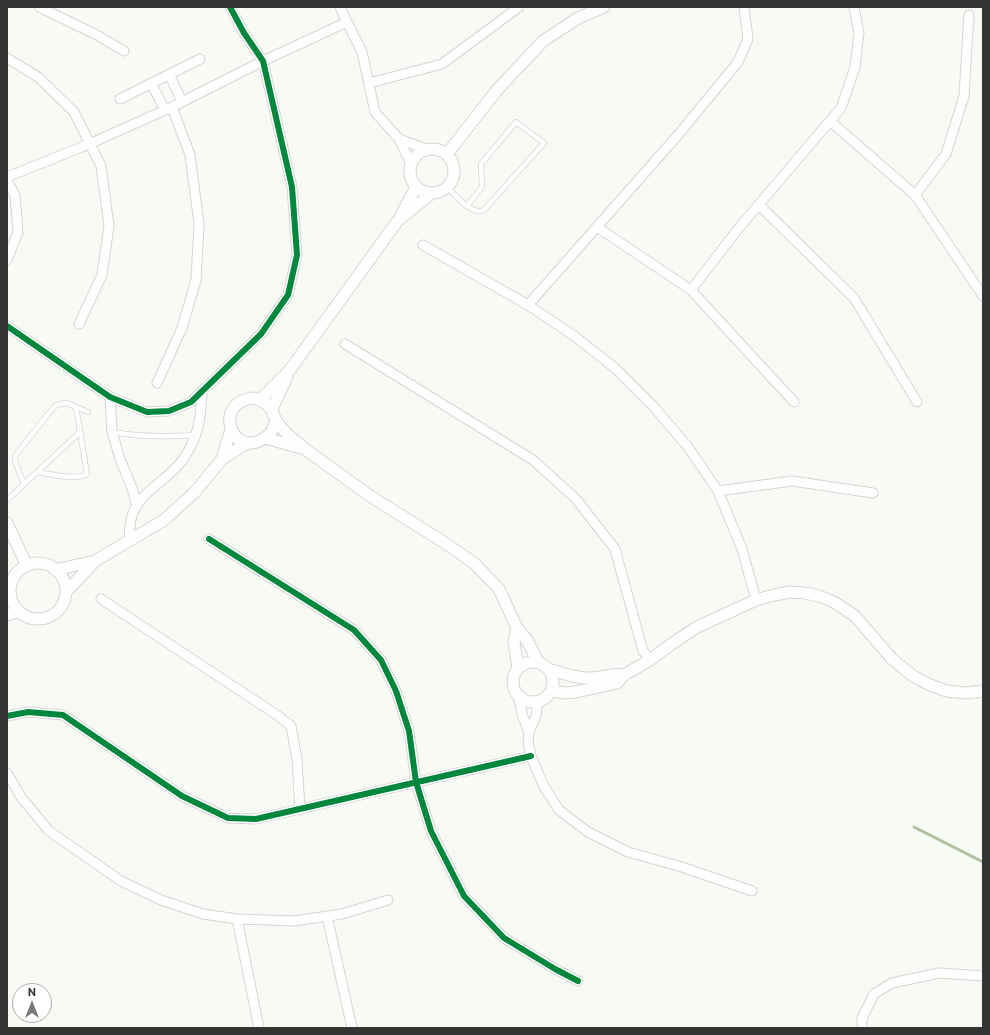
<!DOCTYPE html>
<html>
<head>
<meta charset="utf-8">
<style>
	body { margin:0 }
	#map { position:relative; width:990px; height:1035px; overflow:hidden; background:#f8faf6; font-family:Commissioner,sans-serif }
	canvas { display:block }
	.frame { position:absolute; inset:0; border:8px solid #343532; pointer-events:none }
	.north { position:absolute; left:12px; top:983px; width:40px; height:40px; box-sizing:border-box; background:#fff; border:1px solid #aeaead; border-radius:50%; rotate:0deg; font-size:11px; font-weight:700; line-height:16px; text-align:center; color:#343532 }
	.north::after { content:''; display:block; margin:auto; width:14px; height:18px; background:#797a77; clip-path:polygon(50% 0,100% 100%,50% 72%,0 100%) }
</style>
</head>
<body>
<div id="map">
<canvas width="990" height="1035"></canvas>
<div class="frame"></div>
<div class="north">N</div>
</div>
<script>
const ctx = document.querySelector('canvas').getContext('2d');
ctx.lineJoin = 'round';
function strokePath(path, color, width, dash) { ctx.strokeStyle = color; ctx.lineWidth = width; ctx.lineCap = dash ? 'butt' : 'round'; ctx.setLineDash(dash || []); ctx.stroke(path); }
const stream = new Path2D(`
	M 914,827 L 983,862`);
const service = new Path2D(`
	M 447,187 C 456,196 472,216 484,210 L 544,143 L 516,122 L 481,164 L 482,187 L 467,206
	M 112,432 C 140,437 167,437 195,435
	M 37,472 C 49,474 78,481 87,474 L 76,407
	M 24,484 L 15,461 L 15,456 L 48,414 L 56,405 L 67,403 L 88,412
	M 7,500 L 80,432`);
const minor = new Path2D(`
	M 39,7 L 97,35 L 124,51
	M 340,7 L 347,22 L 362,52 L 375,112 L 399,139 L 410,162
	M 7,58 L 38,77 L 74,112 L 101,166 L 109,226 L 102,275 L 79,324
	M 169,74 L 182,102
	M 151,83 L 165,110
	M 369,83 L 442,64 L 519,7
	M 120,99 L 200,59
	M 830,121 L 915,195 L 983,296
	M 399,139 L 426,149
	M 7,177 L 89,144 L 172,107 L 263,61 L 347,22
	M 7,181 L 15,195 L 18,232 L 7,260
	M 915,195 L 946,154 L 964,96 L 969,15
	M 759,205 L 854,298 L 917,402
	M 597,227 L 691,290 L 794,402
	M 423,245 L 528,305 L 573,335 L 615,368 L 653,406 L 688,447 L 718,491 L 742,549 L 756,600
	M 691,290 L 738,229 L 841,108 L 855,67 L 859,33 L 854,7
	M 528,305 L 678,135 L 738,62 L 748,39 L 744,7
	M 7,326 L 110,397 L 147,412 L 169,411 L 191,402 L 261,334 L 288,295 L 297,255 L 292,187 L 263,61 L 244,33 L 230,7
	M 345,344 L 533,460 L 576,499 L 615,549 L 643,651 L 650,660
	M 157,383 L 182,328 L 196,280 L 199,224 L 190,155 L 172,107
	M 110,397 L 112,432 L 120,459 L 132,488 L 137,506
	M 718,491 L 792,481 L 873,493
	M 209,539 L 354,630 L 381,660 L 396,691 L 409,731 L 416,782 L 431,831 L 464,896 L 504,938 L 555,969 L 578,981
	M 129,540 C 130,531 129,522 133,513 C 141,490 171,479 184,458 C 199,436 201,417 202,391
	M 101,599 L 277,715 L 291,726 L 297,759 L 300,810
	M 518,696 L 523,717 L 529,732
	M 538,702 L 536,716 L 529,732 L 528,742 L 531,756 L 543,785 L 559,810 L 588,832 L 628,852 L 682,867 L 752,891
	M 7,716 L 28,712 L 63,715 L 182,796 L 228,818 L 256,819 L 531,756
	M 7,773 L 21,797 L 49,831 L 121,881 L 161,900 L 203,914 L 237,919 L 294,921 L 342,914 L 388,900
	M 327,916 L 352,1028
	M 237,919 L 259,1028
	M 862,1028 L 862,1018 L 874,994 L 892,983 L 939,973 L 983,976`);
const tertiary = new Path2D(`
	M410 171a22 22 0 1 1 44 0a22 22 0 1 1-44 0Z
	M 447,154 L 497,90 L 543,41 L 578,18 L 604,7
	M 401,218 L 432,193
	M 253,398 C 267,401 272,408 276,421 C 273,430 270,436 261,440 C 232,456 212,403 253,398 Z
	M 260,400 L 289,371 L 399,219 L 416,187
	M 272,409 L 287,377
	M 276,421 L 287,434 L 305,449 L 370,496 L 445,543 L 474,563 L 499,589 L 517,628 L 527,640 L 538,662
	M 265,438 L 301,448
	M 222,459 L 231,429
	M 7,523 L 27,566
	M10 591a28 28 0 1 1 56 0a28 28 0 1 1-56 0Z
	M 55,570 L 95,561
	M 66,592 L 95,561 L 164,520 L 195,492 L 222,459 L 247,443
	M 7,615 L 19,611
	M 517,628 L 514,642 L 518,668
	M513 682a20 20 0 1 1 40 0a20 20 0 1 1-40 0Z
	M 548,669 C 562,673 577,679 592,678 C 605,677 611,673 624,675
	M 551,691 L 565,693 L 576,692 L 617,683 L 624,675 L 650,660 L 670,645 L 697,627 L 756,600 L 774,595 L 790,592 L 805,593 L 819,596 L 834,602 L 855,616 L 892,659 L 913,676 L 930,685 L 947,691 L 966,693 L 983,691`);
const cycleway = new Path2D(`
	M 7,326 L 110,397 L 147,412 L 169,411 L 191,402 L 261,334 L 288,295 L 297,255 L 292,187 L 263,61 L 244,33 L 230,7
	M 209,539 L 354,630 L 381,660 L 396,691 L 409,731 L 416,782 L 431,831 L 464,896 L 504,938 L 555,969 L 578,981
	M 7,716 L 28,712 L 63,715 L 182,796 L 228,818 L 256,819 L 531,756`);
strokePath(stream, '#b2be9e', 3);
strokePath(service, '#d5d6d3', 6);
strokePath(minor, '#d5d6d3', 11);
strokePath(tertiary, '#d5d6d3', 13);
strokePath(service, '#fefefe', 4.5);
strokePath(minor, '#fefefe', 9);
strokePath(tertiary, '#fefefe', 11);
strokePath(cycleway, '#00873e', 6);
</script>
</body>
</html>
